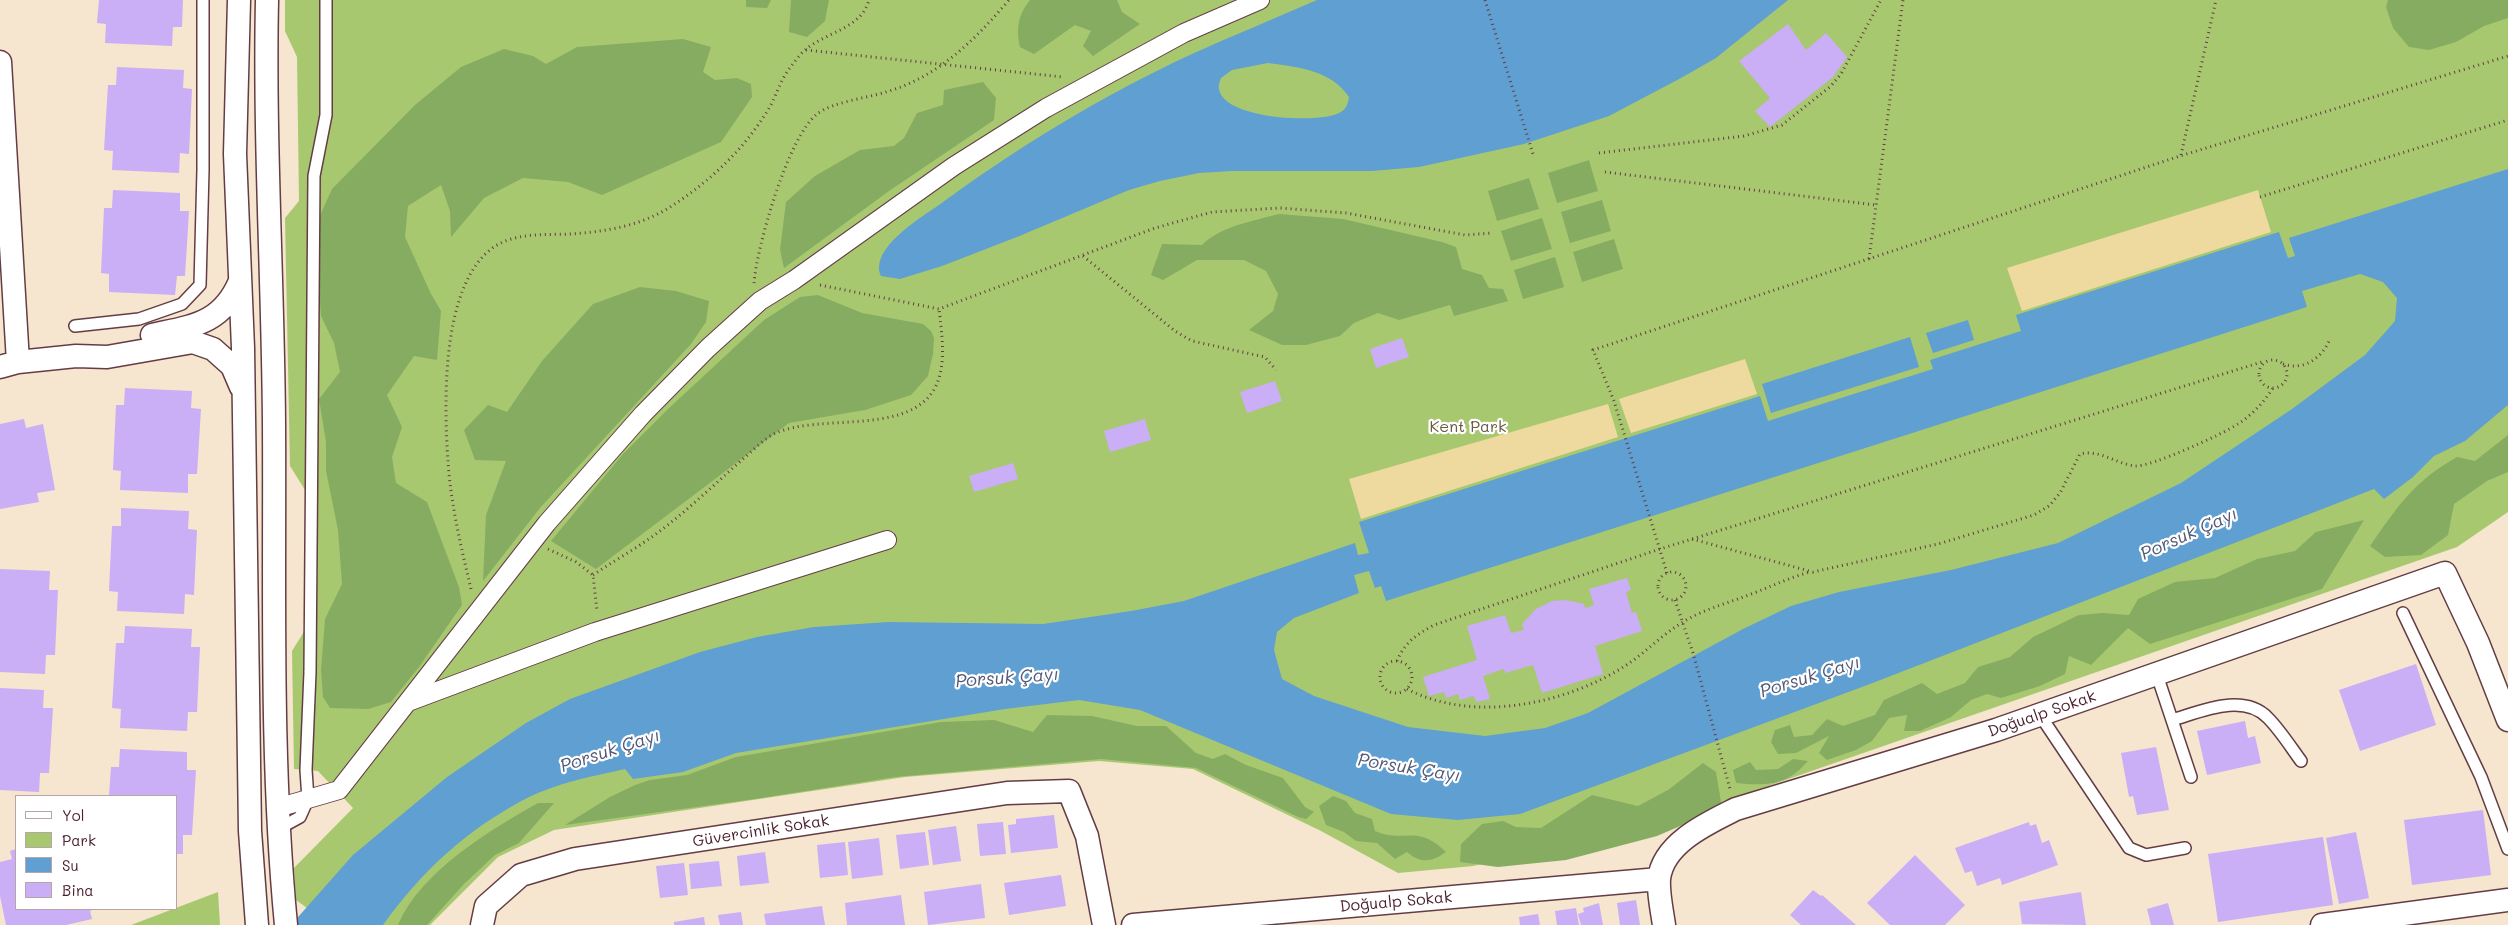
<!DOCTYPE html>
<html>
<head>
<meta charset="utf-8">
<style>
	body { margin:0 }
	#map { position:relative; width:2508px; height:925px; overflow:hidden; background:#f6e5cf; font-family:Mali,sans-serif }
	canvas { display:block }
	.legend { position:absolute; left:15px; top:795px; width:162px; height:115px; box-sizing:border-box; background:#fff; border:1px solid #b7a5aa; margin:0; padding:6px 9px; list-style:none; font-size:15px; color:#4a1f2b }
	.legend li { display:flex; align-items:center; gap:10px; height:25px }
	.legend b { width:25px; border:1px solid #b7a5aa }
</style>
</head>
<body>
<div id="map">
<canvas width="2508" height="925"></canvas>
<ul class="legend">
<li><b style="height:6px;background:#fff"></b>Yol</li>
<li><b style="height:14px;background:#a8c870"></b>Park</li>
<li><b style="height:14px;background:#5f9fd2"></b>Su</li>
<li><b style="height:14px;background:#caaef6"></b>Bina</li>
</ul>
</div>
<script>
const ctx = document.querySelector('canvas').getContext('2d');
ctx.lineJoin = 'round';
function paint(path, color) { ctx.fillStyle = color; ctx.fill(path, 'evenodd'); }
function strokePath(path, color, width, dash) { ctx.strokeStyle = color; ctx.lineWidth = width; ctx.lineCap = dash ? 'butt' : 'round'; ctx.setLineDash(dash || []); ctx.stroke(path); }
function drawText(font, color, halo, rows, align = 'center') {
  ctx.font = font + ' Mali,sans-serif'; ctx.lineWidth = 4.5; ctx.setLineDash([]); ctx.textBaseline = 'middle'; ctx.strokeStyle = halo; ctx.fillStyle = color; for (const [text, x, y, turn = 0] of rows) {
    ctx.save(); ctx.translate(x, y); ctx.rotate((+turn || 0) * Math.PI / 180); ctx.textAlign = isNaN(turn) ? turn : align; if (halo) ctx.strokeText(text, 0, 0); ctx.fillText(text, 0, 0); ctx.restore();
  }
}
const green = new Path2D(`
	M 285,0 L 2508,0 L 2508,512 L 2457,547 L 1676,818 L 1473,866 L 1398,873 L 1321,831 L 1193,769 L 1099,761 L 905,777 L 554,830 L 498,857 L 430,925 L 308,925 L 307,908 L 296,900 L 294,868 L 353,808 L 318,771 L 294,769 L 292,651 L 305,630 L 305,490 L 290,466 L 285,218 L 299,201 L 297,57 L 285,31 Z
	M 218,892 L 220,925 L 131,925 Z`);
const forest = new Path2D(`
	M 746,0 L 771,0 L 767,8 L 746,7 Z
	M 791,0 L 829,0 L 825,21 L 807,37 L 789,32 Z
	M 1030,0 L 1117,0 L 1122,12 L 1140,24 L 1093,56 L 1083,46 L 1091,31 L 1075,25 L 1034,54 L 1020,47 C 1016,28 1018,15 1030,0 Z
	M 2388,0 L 2508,0 L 2508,18 L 2484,26 L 2456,42 L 2429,50 L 2409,47 L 2393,28 L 2386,7 Z
	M 683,39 L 711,47 L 703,72 L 715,80 L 737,78 L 751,84 L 752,97 L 721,142 L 602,195 L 568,182 L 523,178 L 484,198 L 451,237 L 450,211 L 441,185 L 408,206 L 405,237 L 431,294 L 441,311 L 437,360 L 414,356 L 387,395 L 402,427 L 392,457 L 396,483 L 427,502 L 459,587 L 462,605 L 419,667 L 391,702 L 368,709 L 330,708 L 323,697 L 321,670 L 325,619 L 342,584 L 338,530 L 326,471 L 326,442 L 319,399 L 340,372 L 334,343 L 321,316 L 316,251 L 318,220 L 332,189 L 415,105 L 461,67 L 504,49 L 533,56 L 546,64 L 577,47 Z
	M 983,82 L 996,98 L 994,120 L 889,191 L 784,268 L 780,250 L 786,202 L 815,176 L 860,150 L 894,146 L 904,138 L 917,113 L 943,105 L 944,90 Z
	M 1589,160 L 1598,191 L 1557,203 L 1548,173 Z
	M 1529,178 L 1539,209 L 1497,221 L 1488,191 Z
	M 1602,200 L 1611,231 L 1570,243 L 1561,212 Z
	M 1279,214 L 1343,219 L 1442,242 L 1456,247 L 1462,269 L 1482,275 L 1489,288 L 1503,289 L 1508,301 L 1454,316 L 1450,305 L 1399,320 L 1378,313 L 1354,323 L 1340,336 L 1306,345 L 1282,345 L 1249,330 L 1273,311 L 1278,294 L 1266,271 L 1244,260 L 1197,260 L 1163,280 L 1151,275 L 1162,244 L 1202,245 C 1221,226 1253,221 1279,214 Z
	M 1542,218 L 1552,249 L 1511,261 L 1501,231 Z
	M 1614,239 L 1623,269 L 1582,282 L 1573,252 Z
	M 1555,257 L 1564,287 L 1523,299 L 1514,270 Z
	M 640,287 L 676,291 L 709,301 L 706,322 L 691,344 L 540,508 L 483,581 L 486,515 L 506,461 L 475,460 L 464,430 L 488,405 L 507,412 L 542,361 L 593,304 Z
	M 818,295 L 862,313 L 923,324 L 931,331 L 934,338 L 933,354 L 928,376 L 911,395 L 865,410 L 789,423 L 596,569 L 551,541 L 623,454 L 668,409 L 764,320 L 800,297 Z
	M 2508,435 L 2508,472 L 2487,481 L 2454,504 L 2448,535 L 2421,555 L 2385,557 L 2370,546 C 2398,506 2413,482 2457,457 L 2475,461 Z
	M 2364,520 L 2322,589 L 2150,644 L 2128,628 L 2091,665 L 2069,656 L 2065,674 L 2040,686 L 2001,698 L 1987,694 L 1971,700 L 1951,717 L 1920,731 L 1904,731 L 1907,715 L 1889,718 L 1872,741 L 1856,750 L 1827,760 L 1819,753 L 1829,736 L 1796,753 L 1778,754 L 1771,742 L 1775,730 L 1790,725 L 1794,737 L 1812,735 L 1827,719 L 1843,726 L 1875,715 L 1884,700 L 1922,683 L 1937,694 L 1965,683 L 1978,667 L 2010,657 L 2033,637 L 2079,615 L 2103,613 L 2129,615 L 2138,599 L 2175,582 L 2215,578 L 2257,559 L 2295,551 L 2316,532 Z
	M 1047,715 L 1092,716 L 1137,726 L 1166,726 L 1196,753 L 1213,759 L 1225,754 L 1246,765 L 1283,778 L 1305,807 L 1314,812 L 1306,819 L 1298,817 L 1196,768 L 1101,759 L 895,777 L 755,799 L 565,825 L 610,797 L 635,785 L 650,780 L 687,775 L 736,757 L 941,722 L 994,720 L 1033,732 Z
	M 1793,759 L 1808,761 C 1787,786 1766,786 1736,783 L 1733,770 L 1750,762 L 1756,770 L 1778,769 Z
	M 1703,763 L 1716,772 L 1722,808 L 1657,836 L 1566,860 L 1498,867 L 1460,862 L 1461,844 L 1482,824 L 1503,821 L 1516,827 L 1541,828 L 1592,795 L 1638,806 L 1668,790 Z
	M 1333,796 L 1346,801 L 1355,813 L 1372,819 L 1375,831 C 1405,844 1416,823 1446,852 C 1432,862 1421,864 1407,852 L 1395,859 L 1377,843 L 1356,841 L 1344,832 L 1326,825 L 1319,806 Z
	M 538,803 L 554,803 L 519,843 L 495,855 L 464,884 L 427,925 L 398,925 C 420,872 490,830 538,803 Z`);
const sand = new Path2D(`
	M 2258,190 L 2271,232 L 2022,311 L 2007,268 Z
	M 1745,359 L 1757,394 L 1631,433 L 1619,399 Z
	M 1608,404 L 1618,437 L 1361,519 L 1349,479 Z`);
const water = new Path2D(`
	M 1317,0 L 1788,0 L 1716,58 L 1681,78 L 1609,116 L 1524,144 L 1419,167 L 1372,171 L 1232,171 L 1199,173 L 1160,181 L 1129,190 L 1017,237 L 942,266 L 900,279 L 881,276 C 869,249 920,218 939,205 C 1018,147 1103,95 1192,54 C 1234,35 1276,18 1317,0 ZM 1268,63 C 1298,67 1331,70 1349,97 C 1348,104 1346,110 1339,113 C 1318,124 1223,119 1219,89 C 1218,86 1220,81 1221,78 L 1232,70 Z
	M 2508,169 L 2508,405 L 2465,441 L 2434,456 L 2413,477 L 2384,499 L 2374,489 L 1870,684 L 1520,814 L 1458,820 L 1391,814 L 1140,710 L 1079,700 L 1005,709 L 736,753 L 683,772 L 633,779 L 625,769 C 593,776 557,783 527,798 C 466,830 423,870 383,925 L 291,925 L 353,855 L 447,777 L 526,723 L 570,699 L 700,652 L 757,637 L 814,627 L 889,622 L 1043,624 L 1131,611 L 1184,601 L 1355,543 L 1358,555 L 1369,553 L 1359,522 L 1760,396 L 1768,421 L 1933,369 L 1930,360 L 2021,331 L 2016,315 L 2279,232 L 2288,258 L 2295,256 L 2289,238 ZM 2360,274 L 2383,282 L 2397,298 L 2395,321 L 2365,355 L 2292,409 L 2181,483 L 2058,543 L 1951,570 L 1839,592 L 1791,606 L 1743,629 L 1588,713 L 1545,728 L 1485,736 L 1408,727 L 1314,696 L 1282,679 L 1274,650 L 1277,632 L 1294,618 L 1359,593 L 1354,575 L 1369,571 L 1375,588 L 1381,586 L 1386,601 L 2307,307 L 2302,291 Z
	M 1968,320 L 1974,340 L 1933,353 L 1926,333 Z
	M 1910,337 L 1919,367 L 1771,413 L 1762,384 Z`);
const building = new Path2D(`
	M 99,0 L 183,0 L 182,27 L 173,27 L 172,46 L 105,43 L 106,24 L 97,23 Z
	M 1788,24 L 1806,50 L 1826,33 L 1847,57 L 1833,77 L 1770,127 L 1755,111 L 1770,98 L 1739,61 Z
	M 117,67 L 184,70 L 183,88 L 192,89 L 189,154 L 180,153 L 179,173 L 112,170 L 113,151 L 104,150 L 108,85 L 116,85 Z
	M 113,190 L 180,193 L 180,211 L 189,211 L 185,276 L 177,276 L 175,295 L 109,292 L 109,274 L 101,273 L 104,208 L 112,208 Z
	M 1402,338 L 1409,357 L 1376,368 L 1370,349 Z
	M 1275,381 L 1282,401 L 1247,413 L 1240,392 Z
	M 125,388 L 192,391 L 191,408 L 201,409 L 197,474 L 188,474 L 188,493 L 120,490 L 121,471 L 113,470 L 116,405 L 124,405 Z
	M 24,419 L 26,428 L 43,424 L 55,490 L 37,493 L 39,502 L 0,509 L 0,424 Z
	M 1145,419 L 1151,440 L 1110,452 L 1104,431 Z
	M 1013,463 L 1018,479 L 974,492 L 969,476 Z
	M 121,508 L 189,511 L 188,529 L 197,530 L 194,595 L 185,594 L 184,614 L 117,611 L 118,592 L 109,591 L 112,526 L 121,526 Z
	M 0,569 L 50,571 L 49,590 L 58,590 L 55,655 L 46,655 L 45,674 L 0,672 Z
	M 1627,578 L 1631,590 L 1626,592 L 1632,613 L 1636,612 L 1642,631 L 1595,646 L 1603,674 L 1542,693 L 1533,665 L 1505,673 L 1504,669 L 1483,676 L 1490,699 L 1477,702 L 1473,696 L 1460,700 L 1458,694 L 1446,698 L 1444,692 L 1429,696 L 1423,677 L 1477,660 L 1467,626 L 1505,615 L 1511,633 L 1524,630 L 1522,624 L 1536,609 L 1552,601 L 1565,600 L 1584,604 L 1585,608 L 1594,605 L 1589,589 Z
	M 125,626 L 192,629 L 191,647 L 200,647 L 197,712 L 188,712 L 187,731 L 120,728 L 121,709 L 112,708 L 116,643 L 124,643 Z
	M 2416,664 L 2436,725 L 2360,751 L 2339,690 Z
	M 0,688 L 44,690 L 43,708 L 53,708 L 49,773 L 40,773 L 39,792 L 0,790 Z
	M 2245,721 L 2248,738 L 2255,736 L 2261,763 L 2207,775 L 2197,731 Z
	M 2156,747 L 2169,810 L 2137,815 L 2133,796 L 2129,797 L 2121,753 Z
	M 120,749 L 187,752 L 187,770 L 196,770 L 192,835 L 183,835 L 183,854 L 176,854 L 176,796 L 109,796 L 111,767 L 119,767 Z
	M 2483,810 L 2491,875 L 2412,885 L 2404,820 Z
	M 1054,815 L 1058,848 L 1011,853 L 1008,825 L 1016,824 L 1016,819 Z
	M 1003,822 L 1006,854 L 980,856 L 977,824 Z
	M 2029,822 L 2030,826 L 2036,824 L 2042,843 L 2049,840 L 2058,865 L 2002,885 L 2000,878 L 1977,886 L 1972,871 L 1965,873 L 1955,848 Z
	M 956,826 L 961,861 L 933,865 L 928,830 Z
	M 925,832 L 929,865 L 900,869 L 896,835 Z
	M 2356,832 L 2369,898 L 2339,904 L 2326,838 Z
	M 2323,837 L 2333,905 L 2218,922 L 2208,854 Z
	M 879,838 L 883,875 L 852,879 L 848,842 Z
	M 845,842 L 848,875 L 820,878 L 817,845 Z
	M 16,849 L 16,909 L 95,909 L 90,911 L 92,919 L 66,925 L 6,925 L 0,896 L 0,862 L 12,859 L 10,851 Z
	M 765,852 L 769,883 L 740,886 L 737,856 Z
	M 1915,855 L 1965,905 L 1945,925 L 1890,925 L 1867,903 Z
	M 719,861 L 722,886 L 691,889 L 689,864 Z
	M 684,863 L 688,895 L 660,898 L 656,866 Z
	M 1061,875 L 1066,906 L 1009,915 L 1004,883 Z
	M 981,884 L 985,918 L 928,925 L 924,892 Z
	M 1813,890 L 1821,896 L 1822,895 L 1856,925 L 1801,925 L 1790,915 Z
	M 2081,892 L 2086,925 L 2022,924 L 2019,902 Z
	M 901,895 L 905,925 L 847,925 L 845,903 Z
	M 1636,900 L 1640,925 L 1620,925 L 1617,903 Z
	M 1599,903 L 1603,925 L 1581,925 L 1578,914 L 1584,912 L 1583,908 Z
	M 2168,903 L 2174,925 L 2151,925 L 2147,909 Z
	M 822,906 L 825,925 L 766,925 L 764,914 Z
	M 1576,908 L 1579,925 L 1557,925 L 1555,911 Z
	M 741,912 L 743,925 L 720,925 L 718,915 Z
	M 1538,914 L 1540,925 L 1520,925 L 1519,917 Z
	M 704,917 L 705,925 L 674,925 L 674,922 Z`);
const path = new Path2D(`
	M 1485,0 L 1533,154
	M 806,50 L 1063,77
	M 1599,153 L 1744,136 L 1782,125 L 1831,86 L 1841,74 L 1881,0
	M 2181,155 L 2216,0
	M 1605,172 L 1876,205
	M 2260,197 L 2508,120
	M 1083,256 L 1175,331 L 1192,341 L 1265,357 L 1276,370
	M 1869,259 L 1903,0
	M 754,283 C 757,246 788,137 817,114 C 832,102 867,98 886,92 C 938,77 974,41 1009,0
	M 820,285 L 939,309 L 1155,228 L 1212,212 L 1280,208 L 1346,213 L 1465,235 L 1492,233
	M2259 374a14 14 0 1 1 28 0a14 14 0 1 1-28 0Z
	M 2283,364 C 2304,371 2322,358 2330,339
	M 1692,539 L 1813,572 L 1938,544 L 2034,515 L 2049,506 L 2060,493 L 2080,454 C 2100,449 2116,464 2135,466 C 2151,467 2223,434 2238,424 C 2252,415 2264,402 2273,388
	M 548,549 L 576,562 L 593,575 L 597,611
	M1658 586a14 14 0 1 1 28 0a14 14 0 1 1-28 0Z
	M 1667,573 L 1614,401 L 1593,350 L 2180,156 L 2508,56
	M 593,575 C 615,560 639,547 660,531 C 689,509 716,483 743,459 C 753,451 764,438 776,433 C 819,414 901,434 931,394 C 948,372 942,335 939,309
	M 471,589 C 461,547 451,505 448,462 C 444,403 439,264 508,240 C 529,233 549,235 570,234 C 603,232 639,226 667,209 C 707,184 743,151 768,110 C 776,97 780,81 789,69 C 794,63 799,55 805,50 C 826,32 861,29 869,0
	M 1675,600 L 1693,653 L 1730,789
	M1380 677a16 16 0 1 1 32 0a16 16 0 1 1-32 0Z
	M 1397,661 C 1405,642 1416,635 1434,625 L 1660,549 L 2265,361
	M 1407,689 C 1474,724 1568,704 1628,664 C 1647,651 1663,634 1683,622 C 1702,610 1725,604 1746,596 C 1768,588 1788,578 1810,572`);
const service = new Path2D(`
	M 75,326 L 139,319 L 182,304 L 200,285 L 203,170 L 203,0
	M 2403,613 L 2481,777 L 2508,849
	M 2157,675 L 2191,777
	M 2040,715 L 2129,848 L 2146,855 L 2185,848
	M 2172,720 C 2200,712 2243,692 2268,718 C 2280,730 2290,746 2301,761
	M 278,829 L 300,817 L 308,799 L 306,770 L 310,672 L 314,176 L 326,115 L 326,0`);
const pedestrian = new Path2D(`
	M 408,702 L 595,632 L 887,540
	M 277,808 L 339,790 L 547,523 L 643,414 L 708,348 L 760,301 L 794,280 L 954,166 L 1046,108 L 1184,33 L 1260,0`);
const minor = new Path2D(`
	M 239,0 L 235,154 L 243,348 L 250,831 L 257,925
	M 267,0 C 264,141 273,282 274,423 C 275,590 270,758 286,925
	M 0,62 L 18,362
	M 152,335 C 193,326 222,324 240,281
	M 0,367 L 18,362 L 76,356 L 107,357 L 193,342 L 213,349 L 232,366 L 241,387
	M 482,925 L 486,906 L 521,875 L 575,859 L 1007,793 L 1069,791 L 1087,836 L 1104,925
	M 1133,925 L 1659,879
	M 1664,925 C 1662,911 1658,893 1659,879 C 1663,843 1708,823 1736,809 L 1996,730 L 2445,573 L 2478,643 L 2508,720
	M 2322,925 L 2508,900`);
const parkNames = [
	["Kent Park",1468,427]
];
const streetNames = [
	["Doğualp Sokak",2042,714,-19],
	["Güvercinlik Sokak",761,831,-9],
	["Doğualp Sokak",1396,902,-5]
];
const waterNames = [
	["Porsuk Çayı",2189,534,-24],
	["Porsuk Çayı",1810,677,-17],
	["Porsuk Çayı",1007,678,-4],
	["Porsuk Çayı",610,751,-18],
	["Porsuk Çayı",1409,768,9]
];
paint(green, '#a8c870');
paint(forest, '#86ac62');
paint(sand, '#eeda9e');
paint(water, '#5f9fd2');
paint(building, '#caaef6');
strokePath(service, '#643d44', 14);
strokePath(pedestrian, '#643d44', 20);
strokePath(minor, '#643d44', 25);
strokePath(path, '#643d44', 3, [1, 4]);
strokePath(service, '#fff', 11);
strokePath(pedestrian, '#fff', 18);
strokePath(minor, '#fff', 22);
drawText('16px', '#6b5a43', '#fff', parkNames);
drawText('16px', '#4a1f2b', '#fff', streetNames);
drawText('italic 18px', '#535976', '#fff', waterNames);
</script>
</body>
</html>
